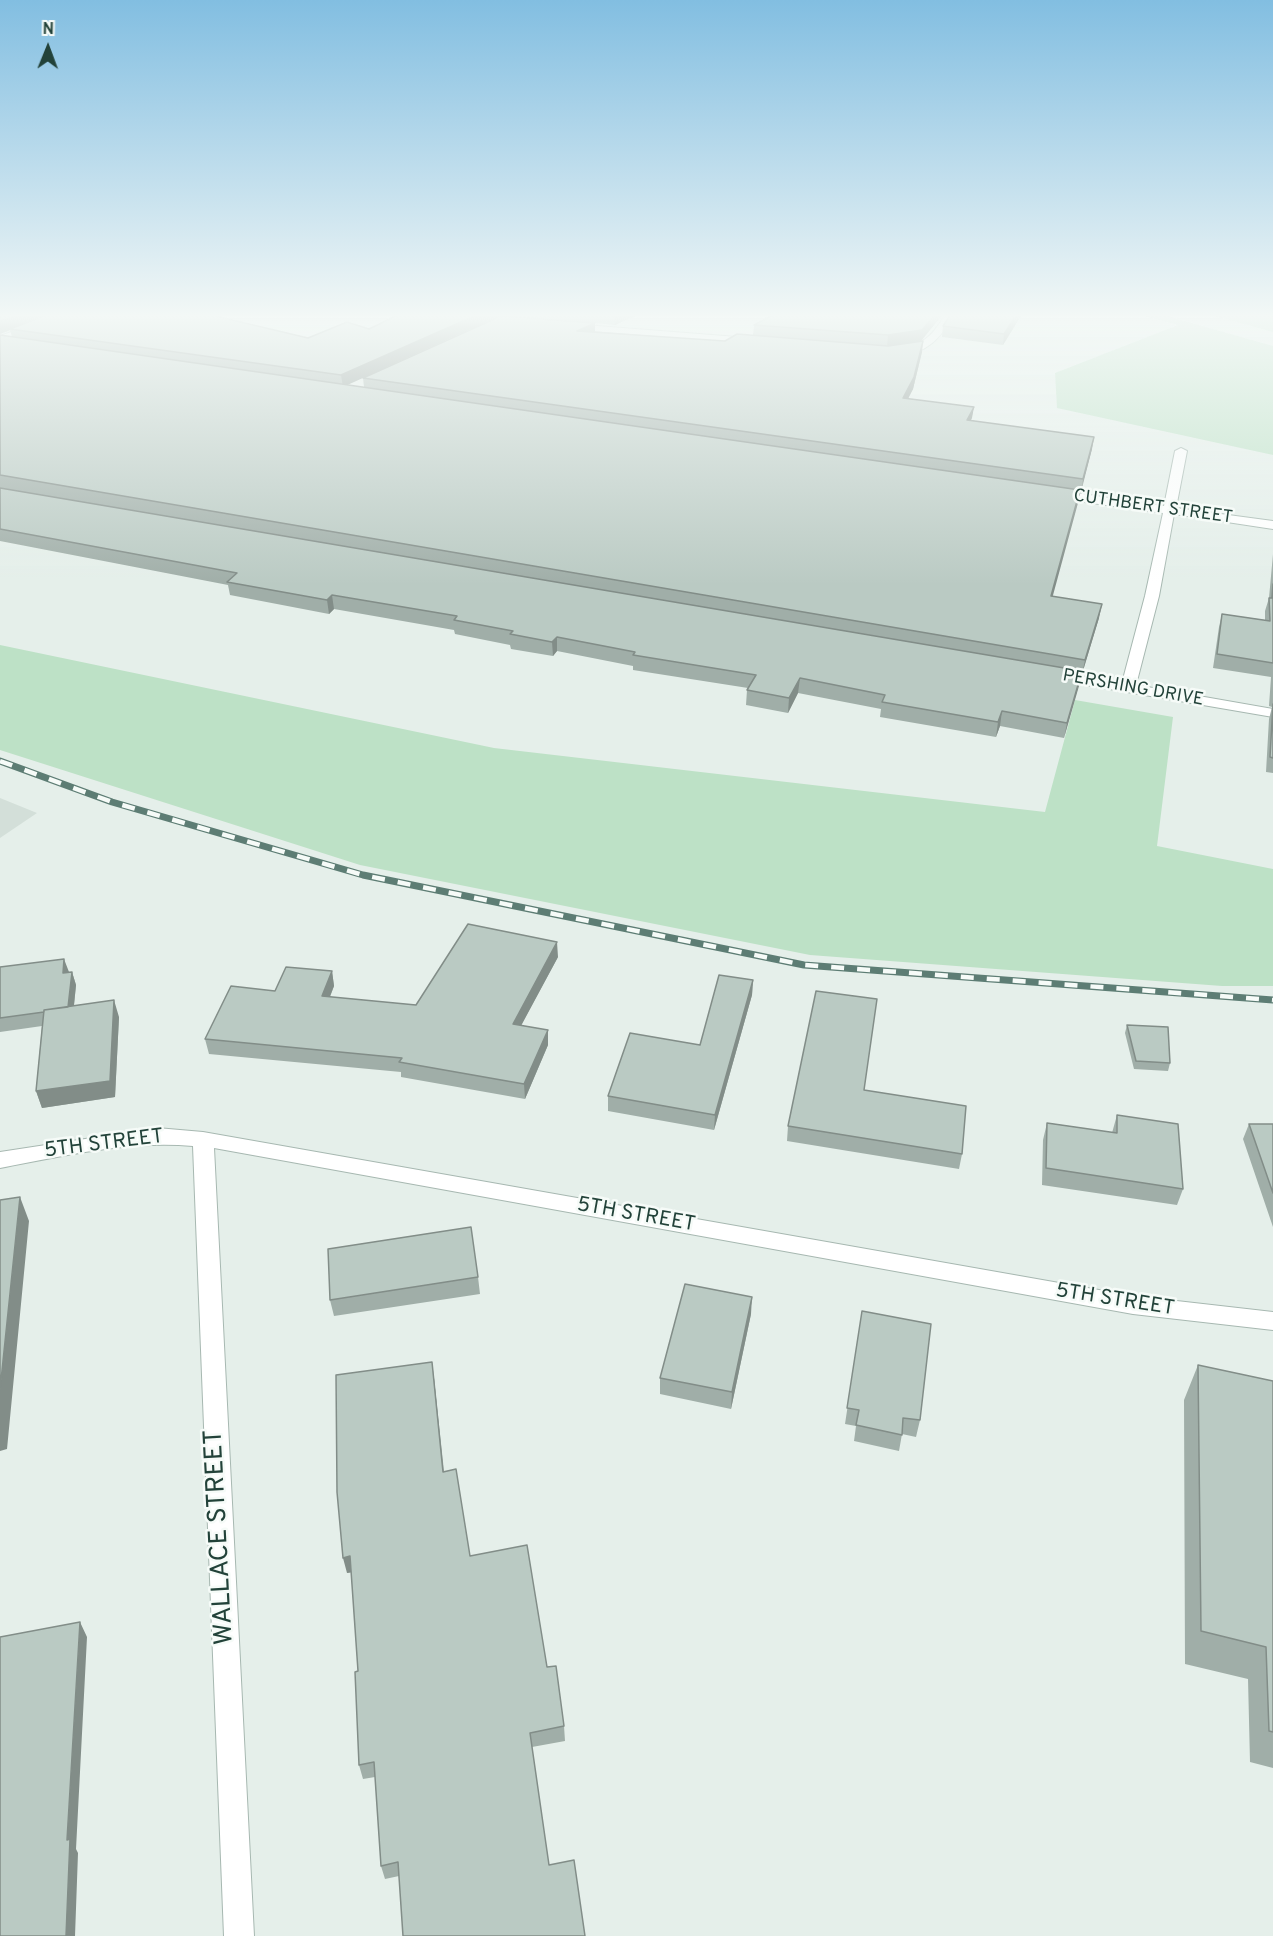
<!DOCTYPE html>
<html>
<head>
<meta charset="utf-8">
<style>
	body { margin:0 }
	#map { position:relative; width:1273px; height:1936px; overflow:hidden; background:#e5efea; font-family:Overpass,sans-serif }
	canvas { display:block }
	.north { position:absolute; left:18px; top:18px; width:60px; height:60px; -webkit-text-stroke:4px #f6fbf8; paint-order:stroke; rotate:1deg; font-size:16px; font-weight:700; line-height:24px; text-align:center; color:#224239 }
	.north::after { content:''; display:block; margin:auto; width:21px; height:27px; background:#224239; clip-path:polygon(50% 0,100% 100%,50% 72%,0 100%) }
</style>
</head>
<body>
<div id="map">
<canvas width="1273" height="1936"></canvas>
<div class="north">N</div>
</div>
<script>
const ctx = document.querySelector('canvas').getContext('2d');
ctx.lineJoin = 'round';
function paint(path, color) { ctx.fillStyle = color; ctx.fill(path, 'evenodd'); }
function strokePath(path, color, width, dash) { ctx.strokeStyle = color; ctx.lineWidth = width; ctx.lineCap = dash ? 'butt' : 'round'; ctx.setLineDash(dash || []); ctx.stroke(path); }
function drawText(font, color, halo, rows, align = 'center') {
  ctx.font = font + ' Overpass,sans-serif'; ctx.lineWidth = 5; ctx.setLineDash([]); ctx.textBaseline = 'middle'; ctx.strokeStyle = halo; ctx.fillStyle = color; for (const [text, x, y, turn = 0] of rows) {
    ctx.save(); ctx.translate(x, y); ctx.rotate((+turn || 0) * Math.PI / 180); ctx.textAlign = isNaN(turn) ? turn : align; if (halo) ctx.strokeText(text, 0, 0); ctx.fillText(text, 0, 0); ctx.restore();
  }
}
const built = new Path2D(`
	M 0,798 L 37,813 L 0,838 Z`);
const green = new Path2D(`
	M 1138,314 L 1160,314 L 1273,346 L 1273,455 L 1057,408 L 1055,373 L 1178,325 Z
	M 1208,314 L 1273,314 L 1273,332 Z
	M 0,645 L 494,748 L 1045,812 L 1075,700 L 1173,717 L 1157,846 L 1273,869 L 1273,986 L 1222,986 L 810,955 L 360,865 L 0,750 Z`);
const street = new Path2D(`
	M 60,314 L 73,314 L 0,342 L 0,336 Z
	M 946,314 L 955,314 C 941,337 925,358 895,353 L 895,349 C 925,343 929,340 946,314 Z
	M 572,324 L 750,338 L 755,341 L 750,344 L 569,329 L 569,325 Z
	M 1181,448 L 1187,451 L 1176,508 L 1273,521 L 1273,529 L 1174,514 L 1159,596 L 1136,685 L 1273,709 L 1273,717 L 1057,680 L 1050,676 L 1057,672 L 1122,683 L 1145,596 L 1163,513 L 1056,498 L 1050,494 L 1056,490 L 1164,506 L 1175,451 Z
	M 157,1128 L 203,1132 L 1133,1296 L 1273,1312 L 1273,1330 L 1133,1314 L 214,1148 L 254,1936 L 224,1936 L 193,1146 C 128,1140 64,1156 0,1168 L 0,1152 Z`);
const rail = new Path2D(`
	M 0,761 L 112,802 L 363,875 L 804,965 L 1273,1000`);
const wall = new Path2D(`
	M 0,314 L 308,338 L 369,329 L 400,314 L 504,314 L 346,385 L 364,387 L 363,378 L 516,317 L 511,314 L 639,314 L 615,325 L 595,323 L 595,332 L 725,341 L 753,335 L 754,325 L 943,314 L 921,341 L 922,352 L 913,389 L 908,399 L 974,407 L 971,420 L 1092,449 L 1052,596 L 1099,618 L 1082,674 L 1081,674 L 1064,738 L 1000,726 L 996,737 L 880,717 L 881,709 L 798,693 L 788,713 L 746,705 L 747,690 L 748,688 L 633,670 L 633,666 L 557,651 L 553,656 L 511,649 L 510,645 L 455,634 L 454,630 L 334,609 L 329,614 L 230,595 L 228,585 L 0,541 L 0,335 L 12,337 L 10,330 L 0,334 Z
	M 951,314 L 1022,314 L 1003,345 L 942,337 L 943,326 Z
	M 1273,554 L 1273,773 L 1266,772 L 1269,719 L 1272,707 L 1269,706 L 1271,677 L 1213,668 L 1219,627 L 1222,614 L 1265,620 L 1265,611 L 1269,598 Z
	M 558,957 L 521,1025 L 548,1045 L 525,1099 L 401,1077 L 401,1072 L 209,1054 L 205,1039 L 275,991 L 332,971 L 334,986 L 330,997 L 416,1005 Z
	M 0,967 L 72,972 L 76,985 L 74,1006 L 119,1017 L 115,1097 L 42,1108 L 36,1091 L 42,1026 L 0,1032 Z
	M 753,980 L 752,995 L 714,1130 L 608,1111 L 608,1096 L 700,1045 Z
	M 1127,1025 L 1170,1063 L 1168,1071 L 1134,1069 L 1125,1033 Z
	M 864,1090 L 962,1154 L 959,1169 L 787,1141 L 788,1126 Z
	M 1117,1115 L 1183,1189 L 1177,1205 L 1042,1185 L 1043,1140 L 1047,1123 L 1112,1133 Z
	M 1249,1124 L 1273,1124 L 1273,1227 L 1243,1139 Z
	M 478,1277 L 480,1294 L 334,1316 L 330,1300 Z
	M 862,1311 L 920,1420 L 916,1437 L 902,1434 L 899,1451 L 854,1441 L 856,1426 L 845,1424 Z
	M 751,1314 L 731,1409 L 660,1394 L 660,1378 Z
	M 1198,1365 L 1273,1381 L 1273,1768 L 1250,1762 L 1248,1679 L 1185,1664 L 1184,1400 Z
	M 434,1378 L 444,1471 L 470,1556 L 547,1667 L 564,1726 L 565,1741 L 532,1747 L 549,1865 L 585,1936 L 399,1876 L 385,1879 L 381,1866 L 375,1777 L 363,1779 L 359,1765 L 358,1671 L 351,1572 L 347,1573 Z`);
const shadedWall = new Path2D(`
	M 21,314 L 54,314 L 10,329 L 10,330 L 0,334 L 0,321 Z
	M 479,314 L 504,314 L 343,387 L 341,375 Z
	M 614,314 L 639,314 L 615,325 Z
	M 936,314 L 943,314 L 921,341 L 887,347 L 888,335 Z
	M 1017,314 L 1022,314 L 1003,345 L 1004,334 Z
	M 595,323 L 595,334 L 577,331 Z
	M 923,341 L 922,352 L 913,389 L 902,410 L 903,398 Z
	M 974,407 L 972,418 L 965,432 L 967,420 Z
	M 1094,437 L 1092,449 L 1081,492 L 1083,479 Z
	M 1080,490 L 1078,503 L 1049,610 L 1051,596 Z
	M 332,595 L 334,609 L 329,614 L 327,600 Z
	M 1102,604 L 1099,618 L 1082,674 L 1085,660 Z
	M 557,637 L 557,651 L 553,656 L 552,642 Z
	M 1082,671 L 1079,686 L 1064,738 L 1067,723 Z
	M 800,678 L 798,693 L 788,713 L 789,698 Z
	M 1002,711 L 1000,726 L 996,737 L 998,722 Z
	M 557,942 L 558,957 L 514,1039 L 513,1024 Z
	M 64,959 L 69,972 L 63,973 Z
	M 332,971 L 334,986 L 324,1011 L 322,996 Z
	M 72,972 L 76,985 L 72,1023 L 68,1009 Z
	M 753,980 L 752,995 L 714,1130 L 715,1115 Z
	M 114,1000 L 119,1017 L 115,1097 L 42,1108 L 36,1091 Z
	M 548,1030 L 548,1045 L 525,1099 L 524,1084 Z
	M 20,1197 L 29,1221 L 7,1449 L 0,1451 L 0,1390 Z
	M 752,1297 L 751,1314 L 731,1409 L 732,1392 Z
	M 432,1362 L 434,1378 L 445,1488 L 443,1472 Z
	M 350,1556 L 354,1572 L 347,1573 L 343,1558 Z
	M 80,1622 L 87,1637 L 76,1849 L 78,1853 L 75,1936 L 66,1936 L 67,1840 Z`);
const building = new Path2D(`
	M 0,314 L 21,314 L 0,321 Z
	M 49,314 L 207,314 L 308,338 L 347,322 L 369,329 L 400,314 L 479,314 L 341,375 L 10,329 Z
	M 775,314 L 936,314 L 922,330 L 888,335 L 754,325 Z
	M 951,314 L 1017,314 L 1004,334 L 943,326 Z
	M 501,316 L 595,323 L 577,331 L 725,341 L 737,334 L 888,346 L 923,341 L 914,377 L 903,398 L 974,407 L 967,420 L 1094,437 L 1083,479 L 363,378 Z
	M 0,335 L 1080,490 L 1051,596 L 1102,604 L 1085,660 L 0,475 Z
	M 0,488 L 1082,671 L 1067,723 L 1002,711 L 998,722 L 882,702 L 885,695 L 800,678 L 789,698 L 747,690 L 756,675 L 633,655 L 635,652 L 557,637 L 552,642 L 510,634 L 513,631 L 454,620 L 457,616 L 332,595 L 327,600 L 227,582 L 237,573 L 0,529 Z
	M 1273,584 L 1273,663 L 1217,654 L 1222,614 L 1270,621 L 1269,598 L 1272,598 Z
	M 1273,704 L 1273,758 L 1270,757 Z
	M 468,924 L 557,942 L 513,1024 L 548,1030 L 524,1084 L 399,1062 L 402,1058 L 205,1039 L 231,986 L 275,991 L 286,967 L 332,971 L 322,996 L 416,1005 Z
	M 64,959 L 63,973 L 72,972 L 68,1007 L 44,1010 L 44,1012 L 0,1018 L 0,967 Z
	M 719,975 L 753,980 L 715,1115 L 608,1096 L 630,1033 L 700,1045 Z
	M 816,991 L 877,999 L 864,1090 L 966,1106 L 962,1154 L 788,1126 Z
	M 114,1000 L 110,1081 L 36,1091 L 44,1010 Z
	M 1127,1025 L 1168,1027 L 1170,1063 L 1136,1061 Z
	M 1117,1115 L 1178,1124 L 1183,1189 L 1046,1168 L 1047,1123 L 1117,1133 Z
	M 1249,1124 L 1273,1124 L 1273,1193 Z
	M 20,1197 L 0,1390 L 0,1200 Z
	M 471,1227 L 478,1277 L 330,1300 L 328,1249 Z
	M 685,1284 L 752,1297 L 732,1392 L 660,1378 Z
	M 862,1311 L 931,1324 L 920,1420 L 903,1418 L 902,1435 L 856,1425 L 859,1410 L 847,1408 Z
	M 432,1362 L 443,1472 L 456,1469 L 470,1556 L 527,1545 L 547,1667 L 556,1666 L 564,1726 L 530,1733 L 549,1865 L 574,1860 L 585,1936 L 403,1936 L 398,1862 L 381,1866 L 374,1762 L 359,1765 L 355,1672 L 358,1671 L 350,1556 L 343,1558 L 337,1492 L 336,1375 Z
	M 1198,1365 L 1273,1381 L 1273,1732 L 1269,1731 L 1266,1647 L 1201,1631 Z
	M 80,1622 L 67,1840 L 70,1839 L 66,1936 L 0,1936 L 0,1637 Z`);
const farStreetnames = [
	["CUTHBERT STREET",1153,508,8],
	["PERSHING DRIVE",1133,689,10]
];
const streetNames = [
	["5TH STREET",104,1145,-7],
	["5TH STREET",636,1216,10],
	["5TH STREET",1115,1301,9]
];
const nearStreetnames = [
	["WALLACE STREET",221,1537,-93]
];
paint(built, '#d3dfd9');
paint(green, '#bde1c6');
strokePath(street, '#a7b8b1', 2);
paint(street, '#fff');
strokePath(rail, '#5d7d74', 7);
strokePath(rail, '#f6fbf8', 4.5, [13]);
paint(wall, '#a0aea8');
paint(shadedWall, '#828d88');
paint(building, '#bacac3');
strokePath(building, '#828d88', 1.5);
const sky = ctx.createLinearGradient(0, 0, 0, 585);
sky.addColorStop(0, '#82bee1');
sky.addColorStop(0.54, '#f3f8f6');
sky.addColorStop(1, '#f3f8f600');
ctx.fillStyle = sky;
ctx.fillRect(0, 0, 1273, 585);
drawText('18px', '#224239', '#f6fbf8', farStreetnames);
drawText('21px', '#224239', '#f6fbf8', streetNames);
drawText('26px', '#224239', '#f6fbf8', nearStreetnames);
</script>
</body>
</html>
